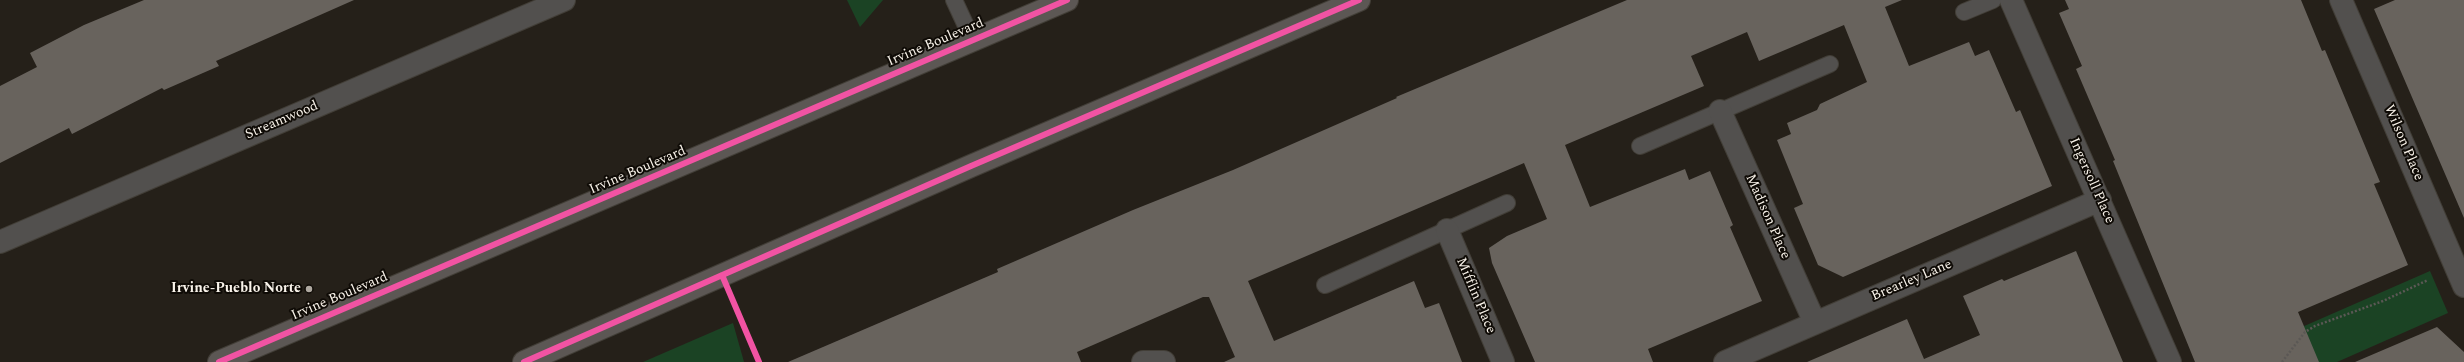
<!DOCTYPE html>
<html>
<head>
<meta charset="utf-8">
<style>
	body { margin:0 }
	canvas { display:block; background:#252019 }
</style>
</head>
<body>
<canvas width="2464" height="362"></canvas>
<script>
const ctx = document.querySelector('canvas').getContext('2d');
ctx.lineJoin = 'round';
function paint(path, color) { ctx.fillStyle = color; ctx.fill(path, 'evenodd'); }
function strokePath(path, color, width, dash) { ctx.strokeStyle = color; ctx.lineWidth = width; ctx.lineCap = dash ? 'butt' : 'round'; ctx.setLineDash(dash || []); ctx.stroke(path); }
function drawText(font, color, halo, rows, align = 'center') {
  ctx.font = font + ' Spectral,serif'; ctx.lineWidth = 4; ctx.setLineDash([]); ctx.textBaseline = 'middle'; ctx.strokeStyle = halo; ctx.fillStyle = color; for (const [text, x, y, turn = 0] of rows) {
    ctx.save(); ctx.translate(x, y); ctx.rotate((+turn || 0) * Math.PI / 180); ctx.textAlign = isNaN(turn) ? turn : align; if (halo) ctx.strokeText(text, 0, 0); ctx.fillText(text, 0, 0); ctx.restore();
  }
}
const green = new Path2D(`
	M 847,0 L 883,0 L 860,27 Z
	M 2430,271 L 2448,313 L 2337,362 L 2222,362 Z
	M 733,323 L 744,362 L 643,362 Z`);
const building = new Path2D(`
	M 144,0 L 354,0 L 216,61 L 219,66 L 164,90 L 162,88 L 72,134 L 69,128 L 0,163 L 0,86 L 37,67 L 30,53 L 84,25 Z
	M 1627,0 L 1902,0 L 1885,7 L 1909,66 L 1969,42 L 1975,56 L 1989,50 L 2016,112 L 2020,110 L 2052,186 L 1843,277 L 1818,265 L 1794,208 L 1803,204 L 1777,140 L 1791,134 L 1787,123 L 1817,110 L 1820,104 L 1867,82 L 1844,25 L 1759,61 L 1747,32 L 1691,56 L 1704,86 L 1565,145 L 1590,207 L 1685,169 L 1689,180 L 1710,171 L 1733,225 L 1730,227 L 1762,301 L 1648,349 L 1653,362 L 1535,362 L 1492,263 L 1489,248 L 1507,236 L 1547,219 L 1524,163 L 1248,281 L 1274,341 L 1414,281 L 1425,308 L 1439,303 L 1462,362 L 1224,362 L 1235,357 L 1209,297 L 1203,297 L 1077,352 L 1081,362 L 788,362 L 998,272 L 997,269 L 1133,210 L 1233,170 L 1397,98 L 1396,97 Z
	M 2065,0 L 2301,0 L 2322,51 L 2325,50 L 2380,182 L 2374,184 L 2408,265 L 2298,312 L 2319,362 L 2195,362 L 2113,161 L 2115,160 L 2076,69 L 2082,66 L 2059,13 L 2069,9 Z
	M 2395,0 L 2464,0 L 2464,218 L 2374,9 Z
	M 2076,251 L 2123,362 L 1807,362 L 1907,319 L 1924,359 L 1980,335 L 1963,296 L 2002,279 L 2004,281 Z
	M 2437,327 L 2464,352 L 2464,362 L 2355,362 Z`);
const path = new Path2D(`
	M 2282,362 L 2305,332 L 2315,326 L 2383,301 L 2428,280`);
const service = new Path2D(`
	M 954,0 L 973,41
	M 1964,12 L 1993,0
	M 1640,146 L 1830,64
	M 1325,285 L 1507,203`);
const minor = new Path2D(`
	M 2011,0 L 2170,362
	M 2341,0 L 2464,286
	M 1720,111 L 1815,323
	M 1447,230 L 1503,362
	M 0,242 L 564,0
	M 1143,362 L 1164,362
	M 1725,362 L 2100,200`);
const primary = new Path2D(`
	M 219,362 L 1067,0
	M 524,362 L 971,166 L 1359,0`);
const cycleway = new Path2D(`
	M 722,275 L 759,362
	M 219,362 L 1067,0
	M 524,362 L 971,166 L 1359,0`);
const markers = [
	[309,289,4,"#afa9a1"]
];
const streetNames = [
	["Irvine Boulevard",936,43,-23],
	["Streamwood",282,121,-23],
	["Wilson Place",2403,143,67],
	["Irvine Boulevard",638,171,-23],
	["Ingersoll Place",2091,181,66],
	["Madison Place",1767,217,66],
	["Brearley Lane",1912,281,-23],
	["Mifflin Place",1475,296,67],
	["Irvine Boulevard",340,297,-23]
];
const poiNames = [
	["Irvine-Pueblo Norte",301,289]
];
paint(green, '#1b4324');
paint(building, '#68635d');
strokePath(service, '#423e37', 18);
strokePath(minor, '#423e37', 24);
strokePath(primary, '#423e37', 24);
strokePath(path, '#5b5855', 2.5, [2, 2]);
strokePath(service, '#52504e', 16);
strokePath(minor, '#52504e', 22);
strokePath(primary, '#5c5754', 22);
strokePath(cycleway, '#f153a3', 6);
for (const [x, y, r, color] of markers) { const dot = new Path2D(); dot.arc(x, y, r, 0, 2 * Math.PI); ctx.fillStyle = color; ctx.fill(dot); strokePath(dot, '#0f0b06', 1.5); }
drawText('14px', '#f9f3ea', '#0f0b06', streetNames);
drawText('bold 14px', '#f9f3ea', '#0f0b06', poiNames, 'right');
</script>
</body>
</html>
